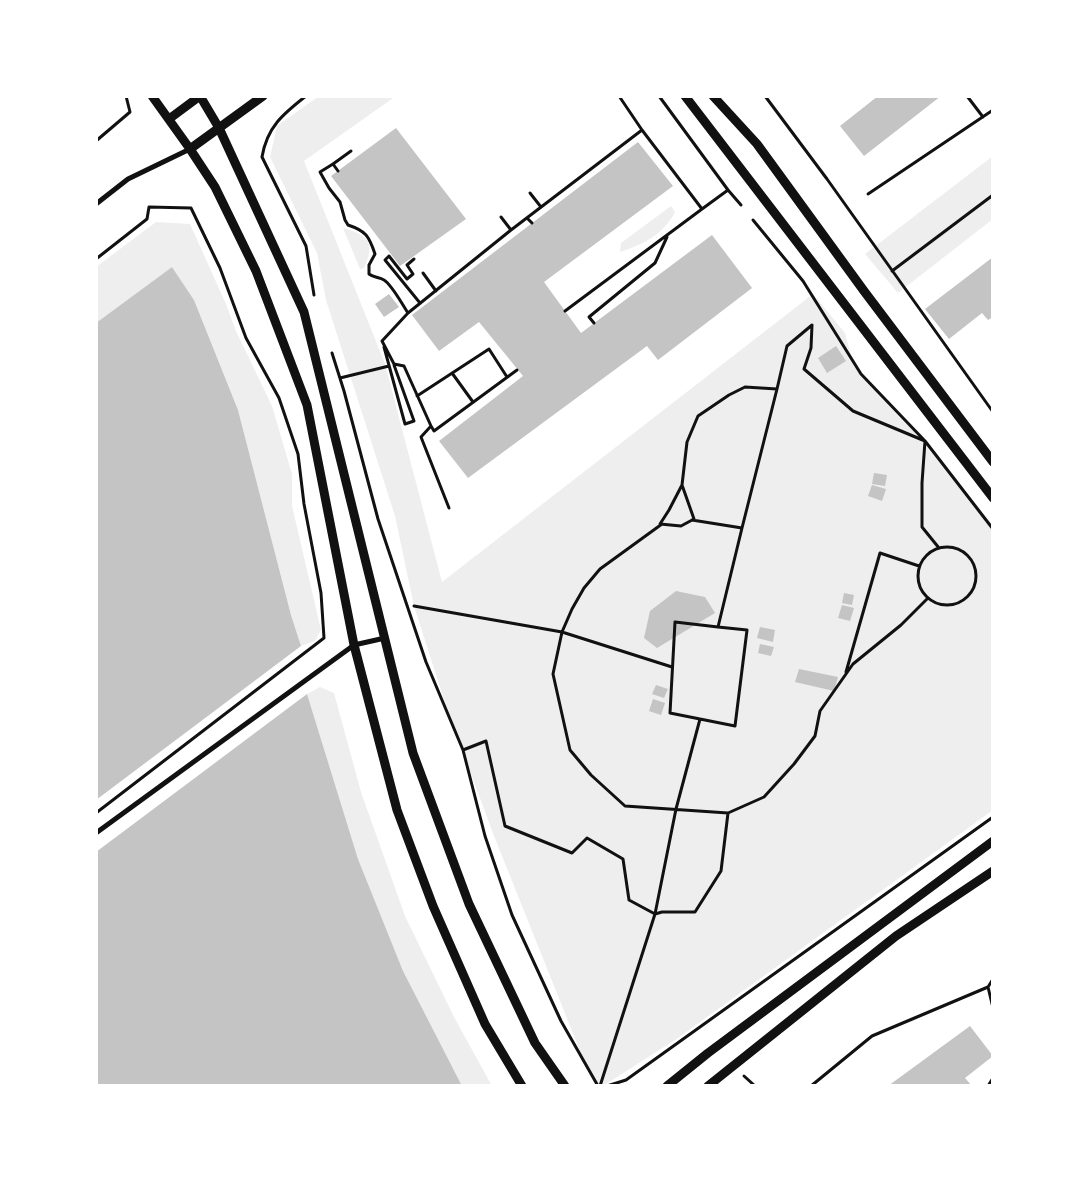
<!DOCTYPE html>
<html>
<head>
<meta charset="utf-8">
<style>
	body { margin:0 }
	#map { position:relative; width:1089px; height:1182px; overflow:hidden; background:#fff; font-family:Montserrat,sans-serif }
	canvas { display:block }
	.frame { position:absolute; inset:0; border:98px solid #fff; pointer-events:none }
</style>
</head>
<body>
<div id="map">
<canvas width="1089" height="1182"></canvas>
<div class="frame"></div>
</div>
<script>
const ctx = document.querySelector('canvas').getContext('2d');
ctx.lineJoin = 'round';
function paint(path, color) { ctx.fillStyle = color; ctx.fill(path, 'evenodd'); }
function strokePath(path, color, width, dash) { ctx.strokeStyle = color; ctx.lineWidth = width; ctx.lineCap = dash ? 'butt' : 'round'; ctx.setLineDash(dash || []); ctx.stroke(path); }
const green = new Path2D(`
	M 319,96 L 396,96 L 304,161 L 385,364 L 442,582 L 813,294 L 845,333 L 854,366 L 898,416 L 925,441 L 993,527 L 993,810 L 678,1038 L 603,1086 L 598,1086 L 586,1066 L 494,836 L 447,709 L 414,606 L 395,516 L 326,300 L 317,253 L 270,157 L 277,126 Z
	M 993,156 L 993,219 L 898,293 L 865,254 Z
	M 671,206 L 675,212 C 663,235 644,244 620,252 L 621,243 Z
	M 156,222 L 190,224 L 226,304 L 236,331 L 272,406 L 292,474 L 292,506 L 321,630 L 315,641 L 301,646 L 291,615 L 238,410 L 194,300 L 172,267 L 96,323 L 96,267 Z
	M 343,228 C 368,235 376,242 364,268 L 360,269 Z
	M 320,687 L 334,693 L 361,792 L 405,916 L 454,1017 L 492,1086 L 462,1086 L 403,971 L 358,859 L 307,694 Z`);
const building = new Path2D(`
	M 878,96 L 941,96 L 864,156 L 840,126 Z
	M 396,128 L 466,219 L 400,266 L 331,176 Z
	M 638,142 L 673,186 L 544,282 L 581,333 L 712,235 L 752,288 L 658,360 L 647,346 L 468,478 L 439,441 L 523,376 L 479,322 L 439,351 L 412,315 Z
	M 993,257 L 993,317 L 988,320 L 982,313 L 949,339 L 925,309 Z
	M 172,267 L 194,300 L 238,410 L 291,615 L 301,646 L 96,800 L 96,323 Z
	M 389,294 L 399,307 L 384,317 L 375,304 Z
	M 836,346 L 846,361 L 827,373 L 818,358 Z
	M 874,473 L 887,475 L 885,486 L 872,484 Z
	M 872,485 L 886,489 L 882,501 L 868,496 Z
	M 676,591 L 705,597 L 715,613 L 657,648 L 644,638 L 650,611 Z
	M 844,593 L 854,595 L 852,605 L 842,603 Z
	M 842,605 L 854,608 L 850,621 L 838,618 Z
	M 760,627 L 775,630 L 773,642 L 757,638 Z
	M 760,644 L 774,647 L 771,656 L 758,653 Z
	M 799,669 L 838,677 L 834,691 L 795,682 Z
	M 656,685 L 668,689 L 664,698 L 652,694 Z
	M 307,694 L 358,859 L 403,971 L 462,1086 L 96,1086 L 96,852 Z
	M 653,699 L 665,703 L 661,715 L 649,711 Z
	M 970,1026 L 993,1056 L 965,1078 L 972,1086 L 888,1086 Z`);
const path = new Path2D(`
	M 306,96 C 283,114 267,127 262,157 L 306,246 L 314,295
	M 659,96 L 728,190 L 741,205
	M 765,96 L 827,179 L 993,412
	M 967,96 L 983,117
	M 642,130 L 702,209 L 728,190
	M 96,141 L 130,112 L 126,96
	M 333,164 L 320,172 L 329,188 L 340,202 L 345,220 L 348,225 C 366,231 369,236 375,254 L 369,265 L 369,274 C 374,278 379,277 384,280 C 392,285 402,304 408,313 L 382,341 L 394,364 L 404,366 L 431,426 L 421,437 L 449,508
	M 338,171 L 333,164 L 351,151
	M 530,193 L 541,207
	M 868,194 L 993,110
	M 501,217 L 511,230
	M 527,218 L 532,223
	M 753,220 L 803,281 L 861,374 L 925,441 L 993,529
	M 96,259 L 147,219 L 149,207 L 191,208 L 220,268 L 246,338 L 279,398 L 298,454 L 304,504 L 321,593 L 324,638 L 96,813
	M 407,265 L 413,274 L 407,279 L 389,256 L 385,260 L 420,303
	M 407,265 L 414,259
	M 892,271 L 993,195
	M 423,273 L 436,291
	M 565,311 L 702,209
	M 408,313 L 511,230 L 642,130 L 619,96
	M 594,323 L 589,317 L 655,263 L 667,237
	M 384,347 L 405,424 L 414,421 L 394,365
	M 332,353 L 344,391 L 378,519 L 426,662 L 463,750 L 485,836 L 512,915 L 561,1021 L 598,1086
	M 452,373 L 473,402
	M 340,378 L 389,366
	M 417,396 L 489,349 L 507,377
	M 431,426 L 434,431 L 517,370
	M 682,485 L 694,519 L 681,526 L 660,524 L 669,510 L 682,485 L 687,442 L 698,416 L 729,395 L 745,387 L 777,389 L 787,346 L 812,325 L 811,348 L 804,369 L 853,411 L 925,441 L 922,483 L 922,527 L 939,548
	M 692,520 L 742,528 L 777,389
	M918 576a29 29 0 1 1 58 0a29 29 0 1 1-58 0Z
	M 414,606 L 562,632 L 572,609 L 584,588 L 600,569 L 662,524
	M 718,627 L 675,622 L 670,713 L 735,726 L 747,630 L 718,627 L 742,528
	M 672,667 L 562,632 L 553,674 L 570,750 L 591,775 L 625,806 L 728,813 L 764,797 L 794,764 L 815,736 L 820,711 L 853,664 L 901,625 L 928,598
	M 846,672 L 880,553 L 919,566
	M 463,750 L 486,741 L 505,826 L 572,853 L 587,838 L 623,859 L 629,900 L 655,914 L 662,912 L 695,912 L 721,871 L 728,813
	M 988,987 L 993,1008
	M 744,1076 L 755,1086
	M 600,1086 L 655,914 L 676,809 L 700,719
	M 607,1086 L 626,1080 L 993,817
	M 811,1086 L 872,1036 L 988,987 L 993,979
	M 988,1086 L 993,1078`);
const minor = new Path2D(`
	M 96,204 L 128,179 L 190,149
	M 96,833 L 354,645 L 385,638`);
const tertiary = new Path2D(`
	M 152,96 L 190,149 L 215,187 L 256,271 L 307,405 L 354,645 L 397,810 L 433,906 L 485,1024 L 522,1086
	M 200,96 L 219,128 L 304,312 L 413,753 L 469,904 L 535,1043 L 565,1086
	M 685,96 L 993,498
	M 713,96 L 757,144 L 864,291 L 993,462
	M 169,119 L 200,96
	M 190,149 L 263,96
	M 667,1086 L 708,1053 L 993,841
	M 708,1086 L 896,936 L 993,871`);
paint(green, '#eee');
paint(building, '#c4c4c4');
strokePath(path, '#111', 3);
strokePath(minor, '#111', 5);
strokePath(tertiary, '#111', 9);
</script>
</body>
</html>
